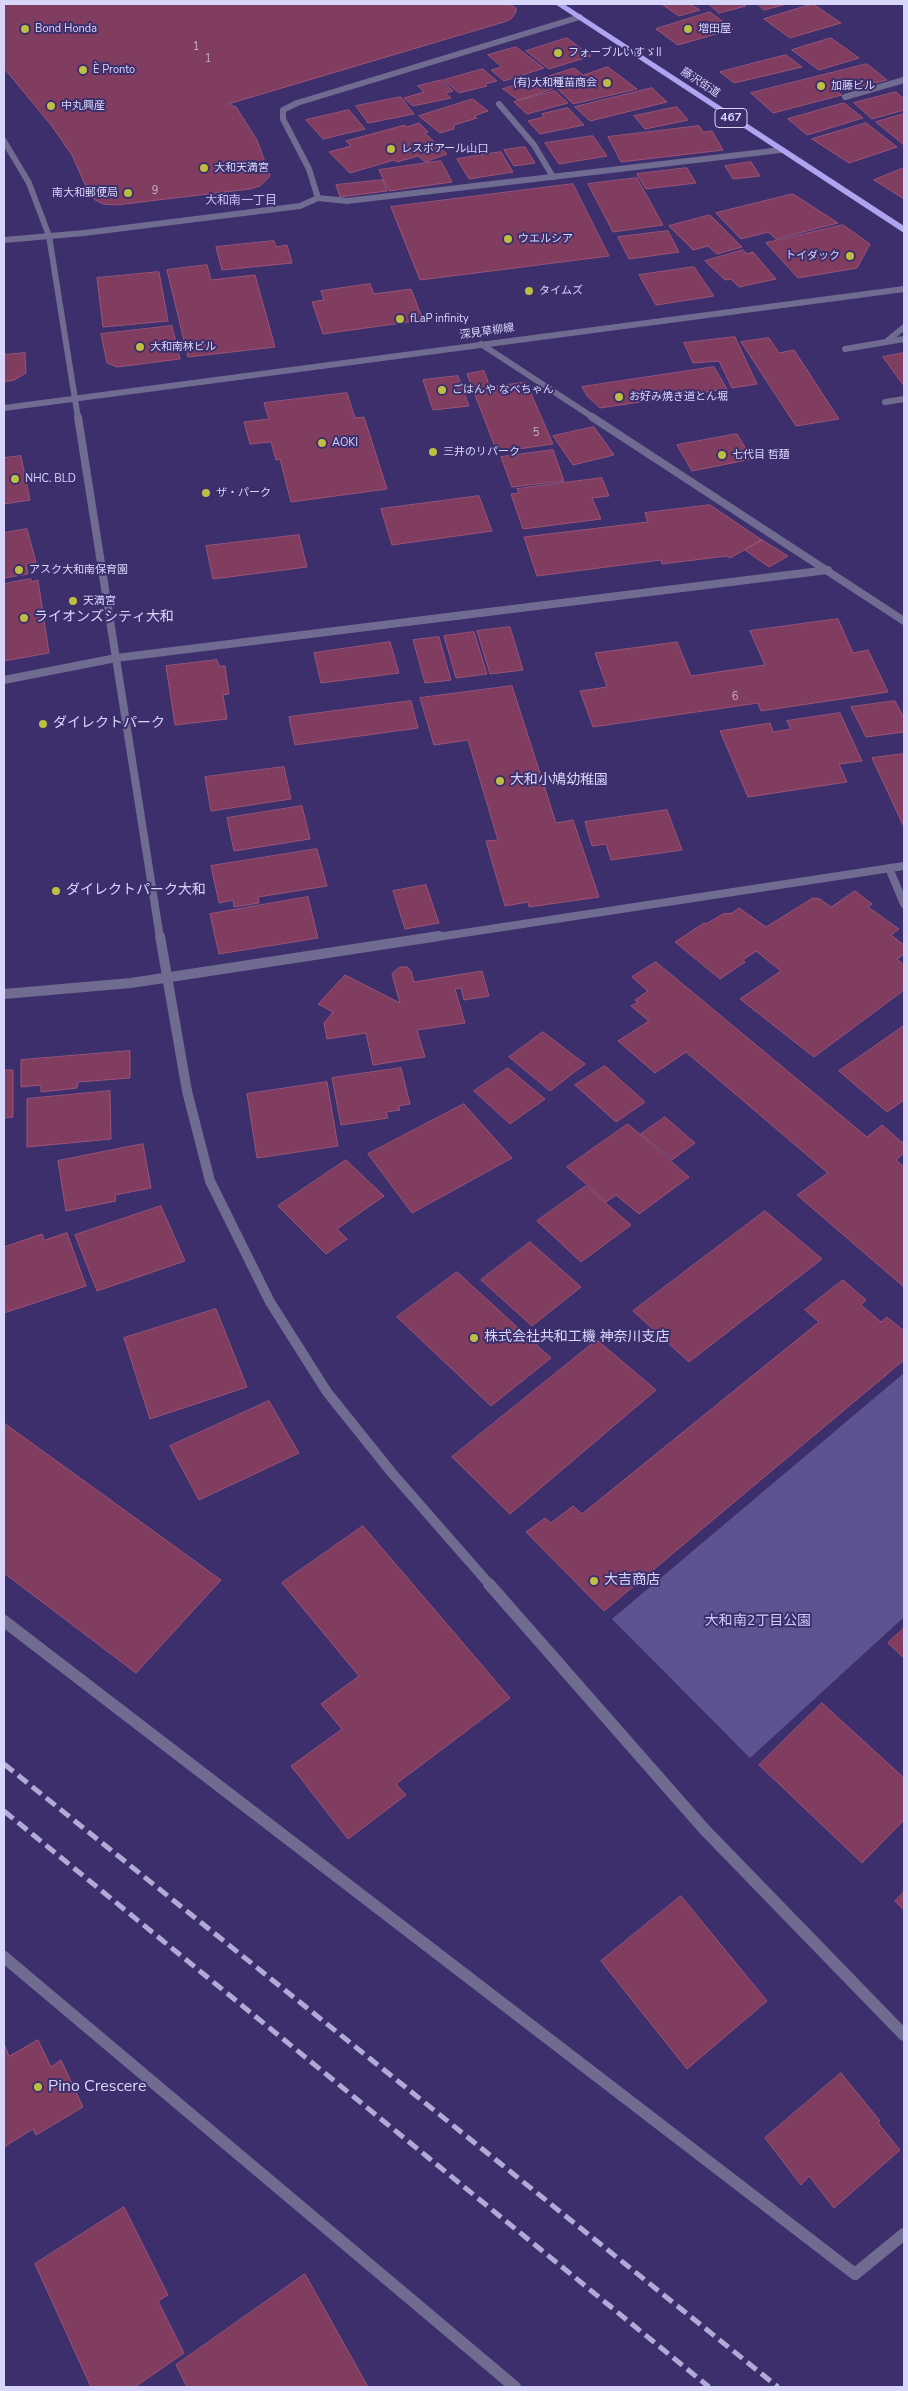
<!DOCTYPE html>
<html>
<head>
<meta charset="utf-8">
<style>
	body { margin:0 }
	#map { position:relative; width:908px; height:2391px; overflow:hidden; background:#3c2f6c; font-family:"Nunito Sans",sans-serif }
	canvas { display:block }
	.frame { position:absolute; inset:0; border:5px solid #d9d6fb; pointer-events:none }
</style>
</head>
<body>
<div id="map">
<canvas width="908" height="2391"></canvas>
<div class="frame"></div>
</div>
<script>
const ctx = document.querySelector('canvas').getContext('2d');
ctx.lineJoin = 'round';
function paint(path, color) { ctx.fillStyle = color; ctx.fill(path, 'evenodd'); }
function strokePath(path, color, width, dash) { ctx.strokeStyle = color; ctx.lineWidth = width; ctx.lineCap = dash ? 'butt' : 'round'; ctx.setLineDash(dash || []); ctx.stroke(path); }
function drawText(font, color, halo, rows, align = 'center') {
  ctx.font = font + ' "Nunito Sans","Noto Sans JP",sans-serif'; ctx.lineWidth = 4; ctx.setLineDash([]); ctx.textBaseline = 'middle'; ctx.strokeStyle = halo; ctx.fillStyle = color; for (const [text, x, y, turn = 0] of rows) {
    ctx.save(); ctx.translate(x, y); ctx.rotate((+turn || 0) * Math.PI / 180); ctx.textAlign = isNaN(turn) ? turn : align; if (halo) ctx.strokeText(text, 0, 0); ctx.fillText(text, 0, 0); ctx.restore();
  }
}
const green = new Path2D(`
	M 904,1373 L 904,1617 L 750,1758 L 612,1619 Z`);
const building = new Path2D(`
	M 4,4 L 509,4 L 516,8 L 516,12 L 511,19 L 504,22 L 228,104 L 236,107 L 257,140 L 270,176 L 260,186 L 250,189 L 116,205 L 103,204 L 95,200 L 89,193 L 72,155 L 51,125 L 4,68 Z
	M 668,4 L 690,4 L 700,10 L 679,16 L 663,5 Z
	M 709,4 L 743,4 L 746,6 L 719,13 Z
	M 758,4 L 787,4 L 764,10 Z
	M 813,4 L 841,23 L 790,38 L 764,19 Z
	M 710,12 L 733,29 L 678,45 L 656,29 Z
	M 567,38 L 591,56 L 549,69 L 526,51 Z
	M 831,38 L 859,58 L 819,70 L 792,50 Z
	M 516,47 L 544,68 L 504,81 L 491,70 L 502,67 L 488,55 Z
	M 786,55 L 802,67 L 734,83 L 720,72 Z
	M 867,64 L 887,80 L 838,92 L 842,95 L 773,113 L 751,93 Z
	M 608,67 L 637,89 L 573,104 L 546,77 L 574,68 L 583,75 Z
	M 483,69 L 497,81 L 485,84 L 487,86 L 459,93 L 444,80 Z
	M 540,78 L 553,89 L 518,100 L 503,89 Z
	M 442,80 L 453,91 L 445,93 L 451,98 L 413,106 L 404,98 L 424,92 L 418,86 Z
	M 652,88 L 667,102 L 590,121 L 575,107 Z
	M 555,91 L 568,103 L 527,114 L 514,102 Z
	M 896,92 L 904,99 L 904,110 L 872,119 L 854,103 Z
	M 401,97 L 414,114 L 368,123 L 356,106 Z
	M 473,99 L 488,111 L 474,116 L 477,118 L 454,125 L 454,129 L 440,133 L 419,116 Z
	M 844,103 L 863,118 L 807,135 L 788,119 Z
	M 677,107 L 688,120 L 645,129 L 634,116 Z
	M 568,108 L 584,125 L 540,134 L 528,121 L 544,117 L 542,114 Z
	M 349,110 L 365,129 L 323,139 L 306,120 Z
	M 904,114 L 904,145 L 876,122 Z
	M 419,123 L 428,132 L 425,133 L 447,154 L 425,162 L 418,156 L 397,162 L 394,160 L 350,173 L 329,152 L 351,146 L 346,141 L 405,125 L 407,127 Z
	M 866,123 L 897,147 L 849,163 L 812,139 Z
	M 699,126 L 703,132 L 712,131 L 723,150 L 621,162 L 608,137 Z
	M 593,136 L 607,156 L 559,164 L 545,143 Z
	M 525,147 L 535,163 L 514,166 L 504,150 Z
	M 501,152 L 513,172 L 469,179 L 457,159 Z
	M 441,161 L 452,182 L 389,191 L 379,170 Z
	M 751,162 L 760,176 L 733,179 L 725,166 Z
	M 687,168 L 696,183 L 646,189 L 637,174 Z
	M 904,168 L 904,199 L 874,180 Z
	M 637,178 L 663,225 L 613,232 L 588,184 Z
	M 383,180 L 387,191 L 340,197 L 336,185 Z
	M 573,184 L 609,256 L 420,280 L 391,207 Z
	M 793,194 L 838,223 L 776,239 L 768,232 L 741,239 L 716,213 Z
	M 710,215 L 742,247 L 717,254 L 708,246 L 693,250 L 669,226 Z
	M 843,225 L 870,244 L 857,268 L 798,278 L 766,243 Z
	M 668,231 L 679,252 L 629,259 L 618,237 Z
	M 274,241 L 276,247 L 287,245 L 292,263 L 222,270 L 216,247 Z
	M 743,250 L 747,254 L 753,252 L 776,279 L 739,287 L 731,279 L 725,280 L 705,261 Z
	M 207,265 L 211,280 L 255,275 L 275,347 L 188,357 L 167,270 Z
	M 694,267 L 714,296 L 656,305 L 639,275 Z
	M 159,272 L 168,321 L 103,327 L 97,278 Z
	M 370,284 L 374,294 L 411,289 L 423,320 L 323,334 L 312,302 L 324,300 L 321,291 Z
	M 172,326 L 180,359 L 117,367 L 107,363 L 101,334 Z
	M 735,337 L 757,384 L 732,388 L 719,361 L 693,363 L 684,343 Z
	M 769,338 L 779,353 L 794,350 L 839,419 L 796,426 L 741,342 Z
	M 25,353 L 26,373 L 14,380 L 4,382 L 4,355 Z
	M 904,353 L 904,386 L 883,357 Z
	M 714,367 L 727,389 L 600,408 L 587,396 L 582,387 Z
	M 484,371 L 490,387 L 526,382 L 553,444 L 497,452 L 467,374 Z
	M 458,376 L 469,406 L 433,410 L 423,380 Z
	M 347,393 L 355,418 L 364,417 L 387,489 L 291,502 L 280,459 L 276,460 L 271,442 L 250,444 L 244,422 L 269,419 L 264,403 Z
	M 594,427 L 614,455 L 573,465 L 553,436 Z
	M 737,434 L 752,459 L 692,471 L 677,445 Z
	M 553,450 L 564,481 L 512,487 L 501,457 Z
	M 21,456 L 30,500 L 4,504 L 4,458 Z
	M 602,478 L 609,496 L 592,498 L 601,519 L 523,529 L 511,494 L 519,493 L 517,489 Z
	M 479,496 L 492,531 L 392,545 L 381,509 Z
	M 710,505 L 762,540 L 730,558 L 727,556 L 662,564 L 661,560 L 537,576 L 524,537 L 648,522 L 645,513 Z
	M 27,529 L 36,562 L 26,564 L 28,574 L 4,578 L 4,533 Z
	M 299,535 L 307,567 L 213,579 L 206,546 Z
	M 762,540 L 788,556 L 769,567 L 745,550 Z
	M 31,579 L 31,582 L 38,580 L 49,653 L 4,661 L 4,584 Z
	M 838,619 L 853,653 L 868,650 L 888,692 L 761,711 L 758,703 L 593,727 L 580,691 L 607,687 L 595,653 L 677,642 L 691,676 L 765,665 L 750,631 Z
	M 510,627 L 523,670 L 490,674 L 477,631 Z
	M 474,632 L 487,674 L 456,678 L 444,636 Z
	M 439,637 L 451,680 L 425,683 L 413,640 Z
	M 390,642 L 399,673 L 321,683 L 314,653 Z
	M 217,660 L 219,666 L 225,666 L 229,694 L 223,695 L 227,719 L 175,725 L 166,666 Z
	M 512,686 L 556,823 L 573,820 L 599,897 L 529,907 L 528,902 L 505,906 L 486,841 L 498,840 L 468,740 L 434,745 L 420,698 Z
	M 411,701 L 418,728 L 295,745 L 289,717 Z
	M 895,701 L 904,718 L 904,732 L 866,737 L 851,707 Z
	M 840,713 L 862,761 L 839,764 L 847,782 L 748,797 L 720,731 L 770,723 L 773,732 L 791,729 L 787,721 Z
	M 904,754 L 904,827 L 872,758 Z
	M 284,767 L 291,799 L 211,811 L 205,777 Z
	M 302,806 L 310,839 L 234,851 L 227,818 Z
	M 667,810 L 682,850 L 611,860 L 606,844 L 592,846 L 585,822 Z
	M 317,849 L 327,886 L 258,897 L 259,903 L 234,907 L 233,900 L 219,903 L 211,866 Z
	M 426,885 L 439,923 L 405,929 L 393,891 Z
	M 855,891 L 872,904 L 868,907 L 899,929 L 891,935 L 904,945 L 904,954 L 897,959 L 904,965 L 904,990 L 814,1057 L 740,999 L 781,971 L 756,951 L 743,960 L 745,962 L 720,979 L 675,942 L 704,923 L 706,924 L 723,914 L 732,913 L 739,908 L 766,927 L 813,898 L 820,899 L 831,907 Z
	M 308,897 L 318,938 L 219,954 L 210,914 Z
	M 656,962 L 867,1137 L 882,1125 L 904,1144 L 904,1153 L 896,1160 L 904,1167 L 904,1287 L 797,1195 L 828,1173 L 686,1052 L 655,1073 L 618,1041 L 649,1021 L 631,1006 L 638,1002 L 635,1000 L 648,991 L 632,977 Z
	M 400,967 L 407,967 L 411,971 L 414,982 L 482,971 L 489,996 L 464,1000 L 461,988 L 455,989 L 465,1023 L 417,1030 L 425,1057 L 373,1065 L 366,1033 L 327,1039 L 324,1023 L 333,1012 L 318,1004 L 345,975 L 400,1003 L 392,974 Z
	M 904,1026 L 904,1100 L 887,1112 L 839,1071 Z
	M 543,1032 L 585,1064 L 550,1091 L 509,1057 Z
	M 130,1051 L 130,1078 L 78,1082 L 77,1088 L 41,1092 L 41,1085 L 21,1087 L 21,1060 Z
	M 605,1066 L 645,1102 L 616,1122 L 575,1085 Z
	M 401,1068 L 410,1104 L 399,1106 L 400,1110 L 386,1112 L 388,1118 L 341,1125 L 332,1078 Z
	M 508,1068 L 545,1099 L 510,1124 L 474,1091 Z
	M 4,1070 L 13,1070 L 13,1117 L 4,1118 Z
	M 327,1082 L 338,1146 L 257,1158 L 247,1094 Z
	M 110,1091 L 111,1139 L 27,1147 L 27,1099 Z
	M 464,1104 L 512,1158 L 412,1213 L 368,1154 Z
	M 665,1117 L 695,1143 L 672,1160 L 641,1134 Z
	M 628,1124 L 689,1177 L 639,1214 L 616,1195 L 606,1202 L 567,1167 Z
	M 143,1144 L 151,1188 L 115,1195 L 116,1201 L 66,1211 L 58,1161 Z
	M 346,1160 L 384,1196 L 337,1229 L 347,1239 L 326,1254 L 278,1206 Z
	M 586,1186 L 631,1225 L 581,1262 L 537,1221 Z
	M 161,1206 L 185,1261 L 97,1291 L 75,1235 Z
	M 765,1211 L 822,1259 L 689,1362 L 633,1311 Z
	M 67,1233 L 86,1286 L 4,1313 L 4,1247 L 42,1234 L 44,1240 Z
	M 530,1242 L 581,1287 L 532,1326 L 481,1280 Z
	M 457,1272 L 551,1358 L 491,1406 L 397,1317 Z
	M 843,1280 L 866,1300 L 861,1305 L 881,1322 L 887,1317 L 904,1331 L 904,1360 L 604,1611 L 526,1532 L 545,1518 L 551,1523 L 573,1506 L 582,1514 L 819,1322 L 805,1310 Z
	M 216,1309 L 247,1387 L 150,1419 L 124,1338 Z
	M 597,1340 L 656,1390 L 510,1514 L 452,1457 Z
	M 269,1401 L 299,1453 L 199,1500 L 170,1446 Z
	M 4,1423 L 221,1580 L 136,1673 L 4,1573 Z
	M 363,1526 L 510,1698 L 396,1784 L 406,1795 L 348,1839 L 291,1766 L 342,1729 L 321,1704 L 359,1676 L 282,1583 Z
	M 904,1628 L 904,1658 L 888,1643 Z
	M 822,1703 L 904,1778 L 904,1820 L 862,1863 L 759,1765 Z
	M 904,1892 L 904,1910 L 895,1901 Z
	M 681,1896 L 767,2001 L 687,2069 L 601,1961 Z
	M 38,2040 L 51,2067 L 61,2060 L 83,2107 L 36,2135 L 33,2129 L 4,2147 L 4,2044 L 9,2056 Z
	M 841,2073 L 880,2121 L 878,2123 L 900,2150 L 834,2208 L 809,2176 L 801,2185 L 765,2138 Z
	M 124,2207 L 168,2295 L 158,2301 L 184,2353 L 135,2387 L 91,2387 L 35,2264 Z
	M 305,2274 L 368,2387 L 187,2387 L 176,2365 Z`);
const serviceFar1 = new Path2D(`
	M 845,97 L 904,80
	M 318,198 L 347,201 L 781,150
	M 886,342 L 904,327
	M 845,349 L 904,339
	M 885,402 L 904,399`);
const service = new Path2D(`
	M 889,868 L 904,904`);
const minorFar3 = new Path2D(`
	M 499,104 L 534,145 L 553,177
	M 4,240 L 84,233 L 300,206 L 318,198 L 309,169 L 283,119 L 283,110 L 297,103 L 580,17
	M 481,344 L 594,418`);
const minorFar2 = new Path2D(`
	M 592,417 L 904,621
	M 4,680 L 116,658 L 828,570
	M 431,938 L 904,866`);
const minorFar1 = new Path2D(`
	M 4,994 L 131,983 L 439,936`);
const minor = new Path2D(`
	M 4,1621 L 855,2274 L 904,2234
	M 4,1957 L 515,2387`);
const tertiaryFar3 = new Path2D(`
	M 4,141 L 29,183 L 49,236 L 78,418
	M 4,408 L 904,289`);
const tertiaryFar2 = new Path2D(`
	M 78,417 L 160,938`);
const tertiaryFar1 = new Path2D(`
	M 160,936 L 187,1091 L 210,1181 L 270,1302 L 327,1392 L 392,1473 L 490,1585`);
const tertiary = new Path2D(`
	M 489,1584 L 704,1829 L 904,2035`);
const trunk = new Path2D(`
	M 555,4 L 564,4 L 904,226 L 904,233 Z`);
const rail = new Path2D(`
	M 4,1764 L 778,2387
	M 4,1811 L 709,2387`);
const markers = [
	[25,29,5,"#bebf42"],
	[688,29,5,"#bebf42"],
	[558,53,5,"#bebf42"],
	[83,70,5,"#bebf42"],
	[607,83,5,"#bebf42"],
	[821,86,5,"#bebf42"],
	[51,106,5,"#bebf42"],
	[391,149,5,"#bebf42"],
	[204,168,5,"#bebf42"],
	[128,193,5,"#bebf42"],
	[508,239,5,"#bebf42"],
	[850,256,5,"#bebf42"],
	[529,291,5,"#bebf42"],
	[400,319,5,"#bebf42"],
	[140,347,5,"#bebf42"],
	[442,390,5,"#bebf42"],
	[619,397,5,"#bebf42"],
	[322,443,5,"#bebf42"],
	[433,452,5,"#bebf42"],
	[722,455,5,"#bebf42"],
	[15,479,5,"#bebf42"],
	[206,493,5,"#bebf42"],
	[19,570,5,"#bebf42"],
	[73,601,5,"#bebf42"],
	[24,618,5,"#bebf42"],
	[43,724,5,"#bebf42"],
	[500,781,5,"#bebf42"],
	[56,891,5,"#bebf42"],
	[474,1338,5,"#bebf42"],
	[594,1581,5,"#bebf42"],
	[38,2087,5,"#bebf42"]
];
const farPoinames = [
	["Bond Honda",35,29],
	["増田屋",698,29],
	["フォーブルいすゞII",568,53],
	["È Pronto",93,70],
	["(有)大和種苗商会",597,83,"right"],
	["加藤ビル",831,86],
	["中丸興産",61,106],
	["レスポアール山口",401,149],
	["大和天満宮",214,168],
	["南大和郵便局",118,193,"right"],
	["ウエルシア",518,239],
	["トイダック",840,256,"right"],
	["タイムズ",539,291],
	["fLaP infinity",410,319],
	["大和南林ビル",150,347],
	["ごはんや なべちゃん",452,390],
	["お好み焼き道とん堀",629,397],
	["AOKI",332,443],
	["三井のリパーク",443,452],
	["七代目 哲麺",732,455],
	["NHC. BLD",25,479],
	["ザ・パーク",216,493],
	["アスク大和南保育園",29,570],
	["天満宮",83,601]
];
const numberNames = [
	["1",196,47],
	["1",208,59],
	["9",155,191],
	["5",536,433],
	["6",735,697]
];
const farStreetnames = [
	["藤沢街道",700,83,33],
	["深見草柳線",487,332,-8]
];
const shields = [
	[731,118,32]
];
const shieldNames = [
	["467",731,118]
];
const farNeighbourhoodnames = [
	["大和南一丁目",241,201]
];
const poiNames = [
	["ライオンズシティ大和",34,618],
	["ダイレクトパーク",53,724],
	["大和小鳩幼稚園",510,781],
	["ダイレクトパーク大和",66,891],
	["株式会社共和工機 神奈川支店",484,1338],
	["大吉商店",604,1581]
];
const parkNames = [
	["大和南2丁目公園",758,1622]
];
const nearPoinames = [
	["Pino Crescere",48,2087]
];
paint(green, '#5d5391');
paint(building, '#813d60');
strokePath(building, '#9a5477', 1);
strokePath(serviceFar1, '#706b91', 6);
strokePath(service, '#706b91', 8);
strokePath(minorFar3, '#706b91', 6);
strokePath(minorFar2, '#706b91', 8);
strokePath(minorFar1, '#706b91', 10);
strokePath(minor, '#706b91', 12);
strokePath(tertiaryFar3, '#706b91', 6);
strokePath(tertiaryFar2, '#706b91', 8);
strokePath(tertiaryFar1, '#706b91', 10);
strokePath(tertiary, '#706b91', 12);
paint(trunk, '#aea4ef');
strokePath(rail, '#b0abd6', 5, [12, 6]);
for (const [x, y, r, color] of markers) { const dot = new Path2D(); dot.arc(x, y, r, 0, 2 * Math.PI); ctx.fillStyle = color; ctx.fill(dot); strokePath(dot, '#3c2f6c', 2); }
drawText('11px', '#d9d6fb', '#3c2f6c', farPoinames, 'left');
drawText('11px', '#c3b0d4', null, numberNames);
drawText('11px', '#d9d6fb', '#3c2f6c', farStreetnames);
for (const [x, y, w] of shields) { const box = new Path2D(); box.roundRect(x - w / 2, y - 9.5, w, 19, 4); ctx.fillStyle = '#3c2f6c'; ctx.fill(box); strokePath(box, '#d9d6fb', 1); }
drawText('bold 12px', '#d9d6fb', null, shieldNames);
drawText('12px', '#c8c1fc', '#3c2f6c', farNeighbourhoodnames);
drawText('14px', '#d9d6fb', '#3c2f6c', poiNames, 'left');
drawText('14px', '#d0cbf9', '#3c2f6c', parkNames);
drawText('16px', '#d9d6fb', '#3c2f6c', nearPoinames, 'left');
</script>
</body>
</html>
